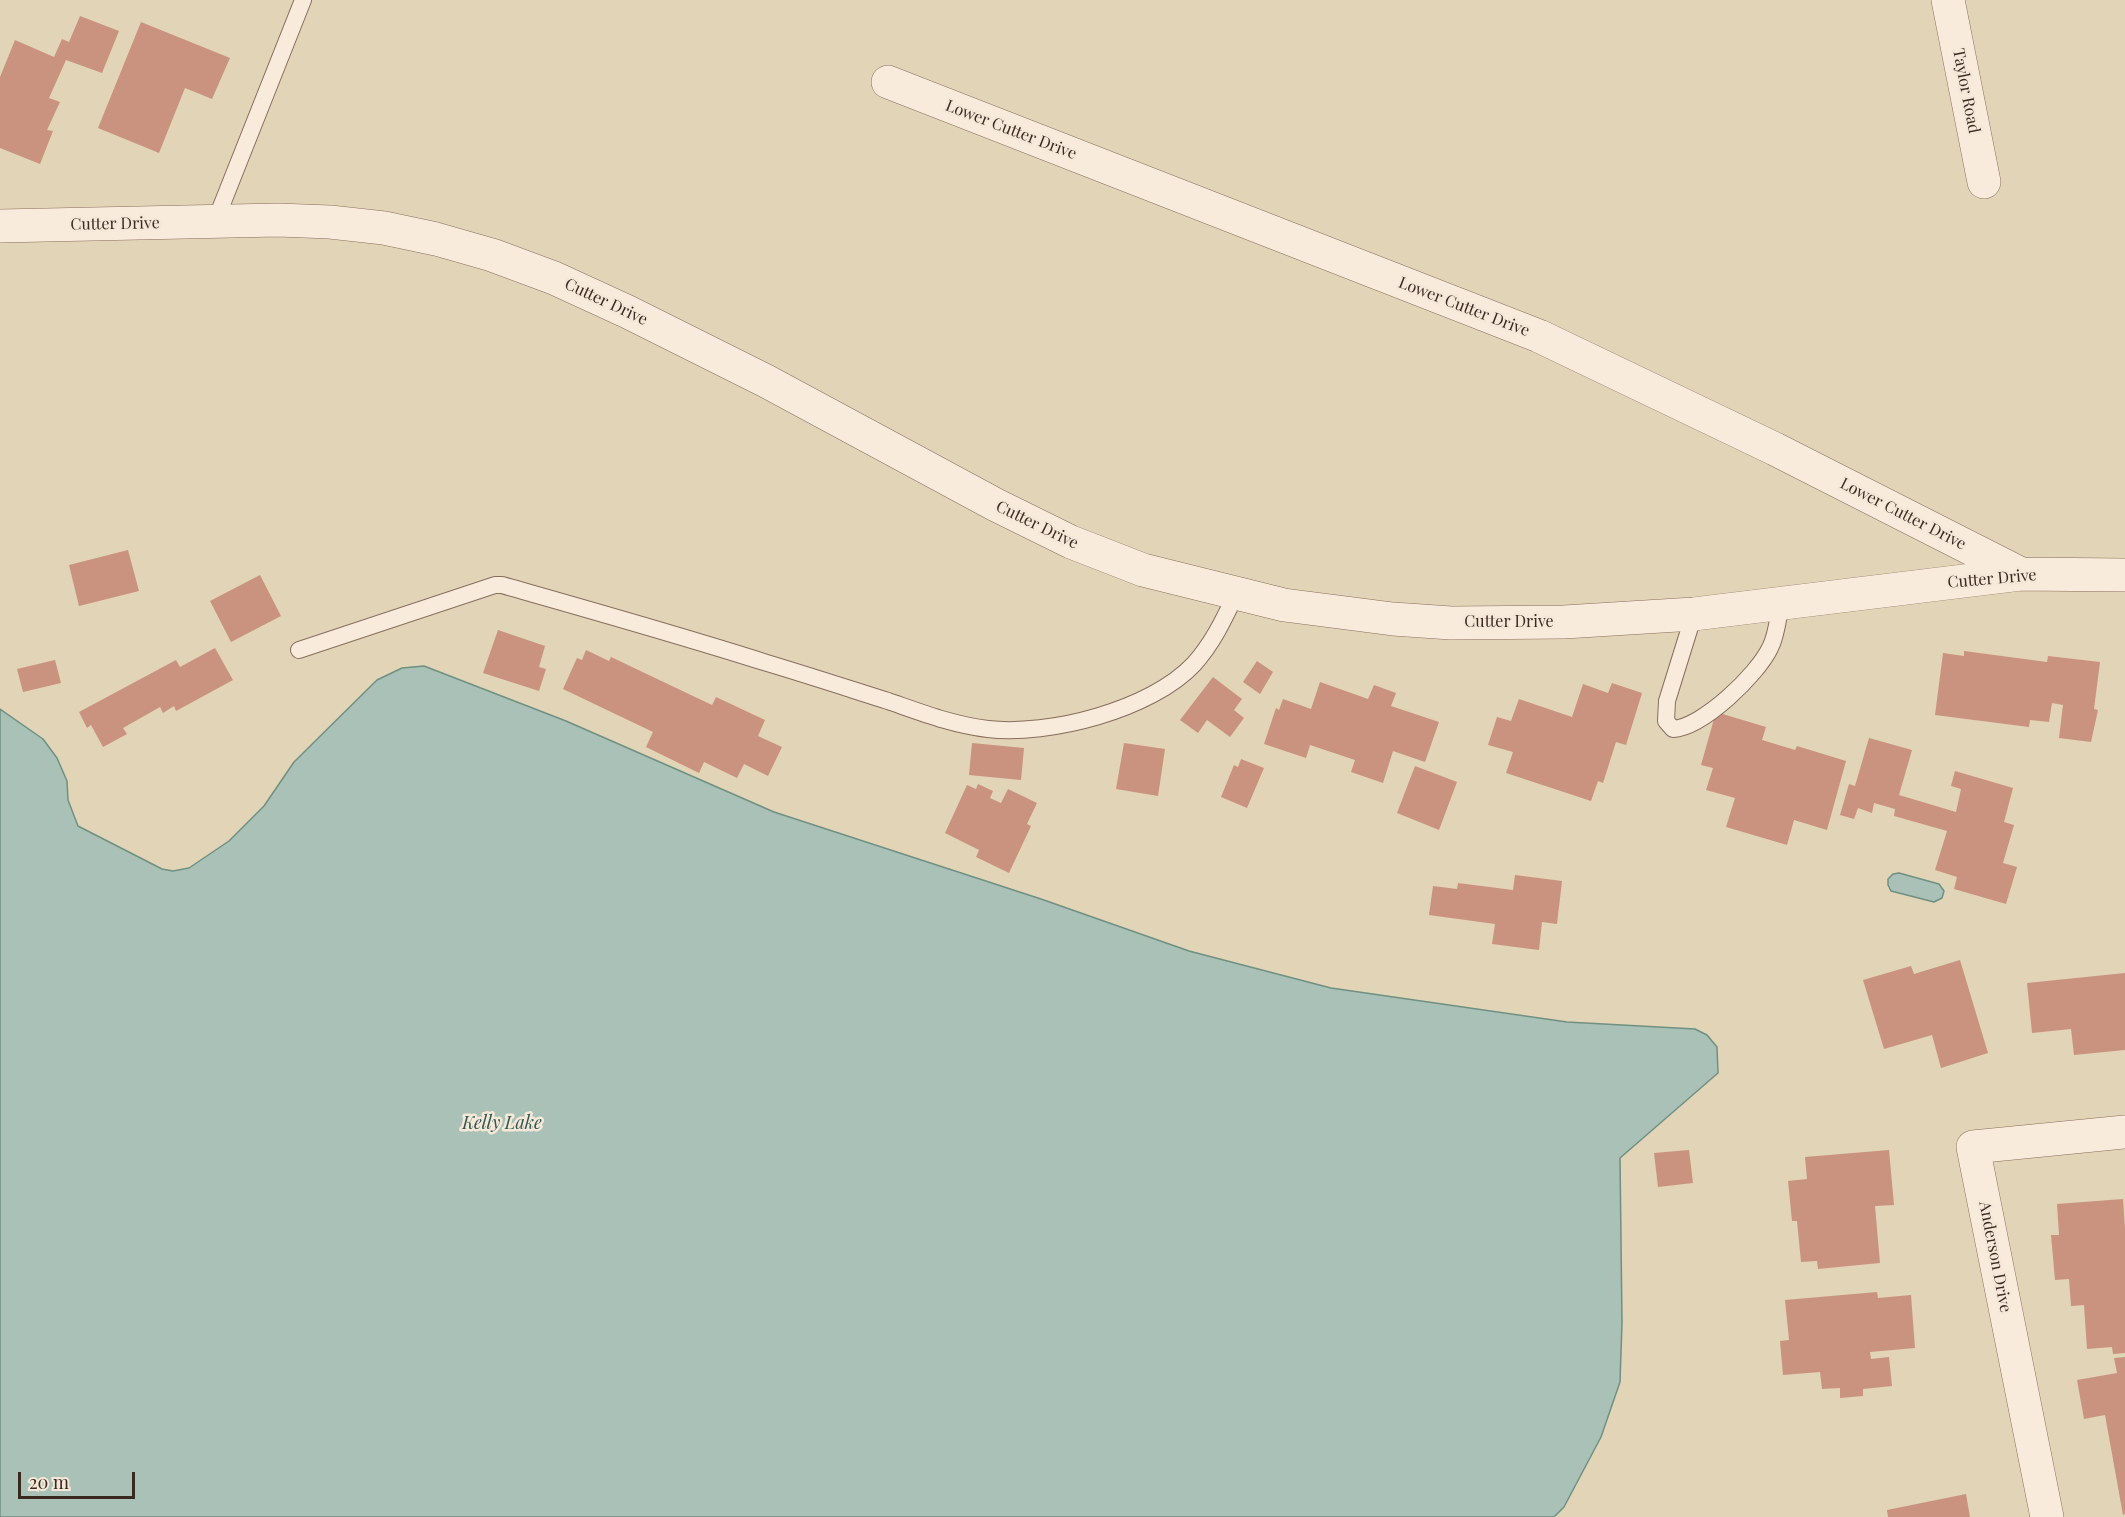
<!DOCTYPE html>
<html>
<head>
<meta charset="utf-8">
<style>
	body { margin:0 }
	#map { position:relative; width:2125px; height:1517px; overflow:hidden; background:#eddcc9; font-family:"Playfair Display",serif }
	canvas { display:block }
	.scale { position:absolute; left:18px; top:1472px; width:117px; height:27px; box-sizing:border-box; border:3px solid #3a2921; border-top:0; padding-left:8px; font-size:18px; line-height:21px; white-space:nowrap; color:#3a2921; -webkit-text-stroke:4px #f5e8d8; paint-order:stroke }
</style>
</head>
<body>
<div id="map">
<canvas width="2125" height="1517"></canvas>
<div class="scale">20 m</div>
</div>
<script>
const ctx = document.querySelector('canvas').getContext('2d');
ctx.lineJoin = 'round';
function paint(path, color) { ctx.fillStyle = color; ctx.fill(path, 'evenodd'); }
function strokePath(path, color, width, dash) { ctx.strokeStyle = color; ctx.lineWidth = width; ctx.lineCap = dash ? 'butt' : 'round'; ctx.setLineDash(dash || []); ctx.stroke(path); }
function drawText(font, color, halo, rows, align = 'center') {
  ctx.font = font + ' "Playfair Display",serif'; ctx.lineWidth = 5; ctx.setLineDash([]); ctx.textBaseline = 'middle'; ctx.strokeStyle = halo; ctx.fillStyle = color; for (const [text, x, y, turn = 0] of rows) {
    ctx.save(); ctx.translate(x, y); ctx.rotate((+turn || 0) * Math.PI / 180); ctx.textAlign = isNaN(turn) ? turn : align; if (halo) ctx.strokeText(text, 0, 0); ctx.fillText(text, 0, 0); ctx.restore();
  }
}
const farmland = new Path2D(`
	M 0,0 L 2125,0 L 2125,1517 L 0,1517 Z`);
const water = new Path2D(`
	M 424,666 L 566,721 L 774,812 L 1041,899 L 1189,951 L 1331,988 L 1567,1022 L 1695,1029 L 1707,1035 L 1717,1047 L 1718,1073 L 1620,1158 L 1622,1323 L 1620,1382 L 1601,1437 L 1564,1507 L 1554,1517 L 0,1517 L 0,709 L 43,739 L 57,758 L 67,781 L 68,800 L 78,826 L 162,869 L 173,871 L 189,868 L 229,841 L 264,806 L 294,762 L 377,680 L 402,668 Z
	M 1899,873 L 1939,884 L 1944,891 L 1942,898 L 1934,902 L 1891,891 L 1888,885 L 1888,879 L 1893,874 Z`);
const building = new Path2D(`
	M 80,16 L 119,31 L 102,73 L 66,60 L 49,98 L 60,102 L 47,130 L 53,131 L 40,164 L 0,148 L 0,77 L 15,40 L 54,57 L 62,39 L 69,42 Z
	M 141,22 L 230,58 L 212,99 L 185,88 L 159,153 L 98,128 Z
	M 128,550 L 139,591 L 79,606 L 69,565 Z
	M 260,575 L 281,616 L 231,642 L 210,601 Z
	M 498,630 L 545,646 L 539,667 L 546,669 L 539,691 L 483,673 Z
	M 215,648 L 233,680 L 176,711 L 174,706 L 163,713 L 160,707 L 123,728 L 127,734 L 103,747 L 91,725 L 87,728 L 79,712 L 176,660 L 180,667 Z
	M 586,650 L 609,661 L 611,657 L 712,705 L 716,697 L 765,720 L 758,736 L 782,747 L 768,776 L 744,764 L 737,778 L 704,762 L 699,773 L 646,747 L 653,732 L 563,689 L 577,658 L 582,660 Z
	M 1964,651 L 2047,662 L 2048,656 L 2100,662 L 2094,709 L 2098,710 L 2091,742 L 2059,738 L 2063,705 L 2052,703 L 2049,722 L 2030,720 L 2029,727 L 1935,715 L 1943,653 L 1964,656 Z
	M 55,660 L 61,683 L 23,692 L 17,669 Z
	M 1257,661 L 1273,672 L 1260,694 L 1243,682 Z
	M 1213,677 L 1242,699 L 1234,710 L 1244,718 L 1230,737 L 1207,720 L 1198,733 L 1180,720 Z
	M 1320,682 L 1368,699 L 1374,685 L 1396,693 L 1391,706 L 1439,722 L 1425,762 L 1393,751 L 1383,783 L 1351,772 L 1355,760 L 1310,745 L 1306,758 L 1264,744 L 1276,708 L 1279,710 L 1283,699 L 1311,709 Z
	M 1612,683 L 1642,693 L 1626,745 L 1616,742 L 1603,783 L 1598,781 L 1591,801 L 1506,773 L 1513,752 L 1488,745 L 1497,717 L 1511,721 L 1519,699 L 1572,717 L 1583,684 L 1608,693 Z
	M 1716,712 L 1766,727 L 1762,740 L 1795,750 L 1797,746 L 1846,761 L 1827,830 L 1794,820 L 1787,845 L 1726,827 L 1735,798 L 1706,790 L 1713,768 L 1701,765 Z
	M 1869,738 L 1912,750 L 1899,795 L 1956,812 L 1961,789 L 1951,786 L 1955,771 L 2013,788 L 2004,822 L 2014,825 L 2003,863 L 2017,867 L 2006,904 L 1954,889 L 1957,877 L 1935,870 L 1947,831 L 1894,816 L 1895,809 L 1874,803 L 1872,813 L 1858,808 L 1854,819 L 1840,815 L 1849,784 L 1855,786 Z
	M 972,743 L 1024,748 L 1021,780 L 969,775 Z
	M 1124,743 L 1165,749 L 1158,796 L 1116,789 Z
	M 1241,759 L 1264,768 L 1247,808 L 1221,797 L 1234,765 L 1238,767 Z
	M 1415,766 L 1457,782 L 1439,830 L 1397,813 Z
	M 978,784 L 993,791 L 990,798 L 1001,803 L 1008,789 L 1037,803 L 1027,824 L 1031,826 L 1009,873 L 976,857 L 979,850 L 945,833 L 967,785 L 976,789 Z
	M 1515,875 L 1562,881 L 1557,924 L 1542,922 L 1539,950 L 1492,944 L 1495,924 L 1429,915 L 1433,886 L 1457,889 L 1458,883 L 1513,890 Z
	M 1960,960 L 1988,1053 L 1941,1068 L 1932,1035 L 1884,1049 L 1863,980 L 1911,966 L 1914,974 Z
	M 2125,973 L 2125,1050 L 2074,1055 L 2071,1029 L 2032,1033 L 2027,983 Z
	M 1689,1150 L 1693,1183 L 1658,1187 L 1654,1153 Z
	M 1889,1150 L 1894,1205 L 1875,1206 L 1880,1263 L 1818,1269 L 1817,1261 L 1801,1262 L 1797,1221 L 1792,1221 L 1788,1181 L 1807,1179 L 1805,1157 Z
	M 2123,1199 L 2125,1229 L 2125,1353 L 2113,1354 L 2112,1347 L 2087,1349 L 2084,1305 L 2071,1306 L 2069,1279 L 2055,1280 L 2051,1235 L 2059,1235 L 2057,1204 Z
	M 1877,1292 L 1878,1298 L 1911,1295 L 1915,1348 L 1870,1352 L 1871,1359 L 1889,1357 L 1892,1386 L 1863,1389 L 1863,1396 L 1840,1398 L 1840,1388 L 1822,1389 L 1820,1372 L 1783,1375 L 1780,1341 L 1789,1340 L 1785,1300 Z
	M 2125,1357 L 2125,1514 L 2123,1515 L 2105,1415 L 2084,1419 L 2077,1380 L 2117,1373 L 2114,1358 Z
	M 1966,1494 L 1970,1517 L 1888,1517 L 1887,1510 Z`);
const service = new Path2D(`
	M 215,222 L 303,0
	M 1694,614 L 1667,701 L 1666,721 L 1673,729 C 1703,727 1757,675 1770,648 C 1777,635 1778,617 1781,603
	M 299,650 L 495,585 L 502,585 C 590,610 679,635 767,663 C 807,675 847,688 888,701 C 920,712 953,725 988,729 C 1049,736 1151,710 1194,664 C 1213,643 1224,619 1236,594`);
const minor = new Path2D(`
	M 1948,0 L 1984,182
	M 888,82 L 1539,336 L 1775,449 L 2021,574
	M 0,226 L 278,220 L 330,222 L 384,228 L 436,239 L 492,255 L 554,278 L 628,312 L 766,381 L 996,505 L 1071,542 L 1143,570 L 1284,605 L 1393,619 L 1451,623 L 1564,622 L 1694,614 L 2021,574 L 2125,575
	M 2047,1517 L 1973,1147 L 2125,1132`);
const streetNames = [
	["Taylor Road",1966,91,79],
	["Lower Cutter Drive",1011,130,21],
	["Cutter Drive",115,224,-1],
	["Cutter Drive",606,302,25],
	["Lower Cutter Drive",1464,307,21],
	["Lower Cutter Drive",1903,514,27],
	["Cutter Drive",1037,525,26],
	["Cutter Drive",1992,579,-5],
	["Cutter Drive",1509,622],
	["Anderson Drive",1995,1257,79]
];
const waterNames = [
	["Kelly Lake",502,1123]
];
paint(farmland, '#e2d4b6');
paint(water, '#a9c1b6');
strokePath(water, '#709083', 1.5);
paint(building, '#c99380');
strokePath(service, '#886e5e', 18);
strokePath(minor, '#886e5e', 34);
strokePath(service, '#f8ebdc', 16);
strokePath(minor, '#f8ebdc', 33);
drawText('16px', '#3a2921', '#f5e8d8', streetNames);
drawText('italic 18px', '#315850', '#f5e8d8', waterNames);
</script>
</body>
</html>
